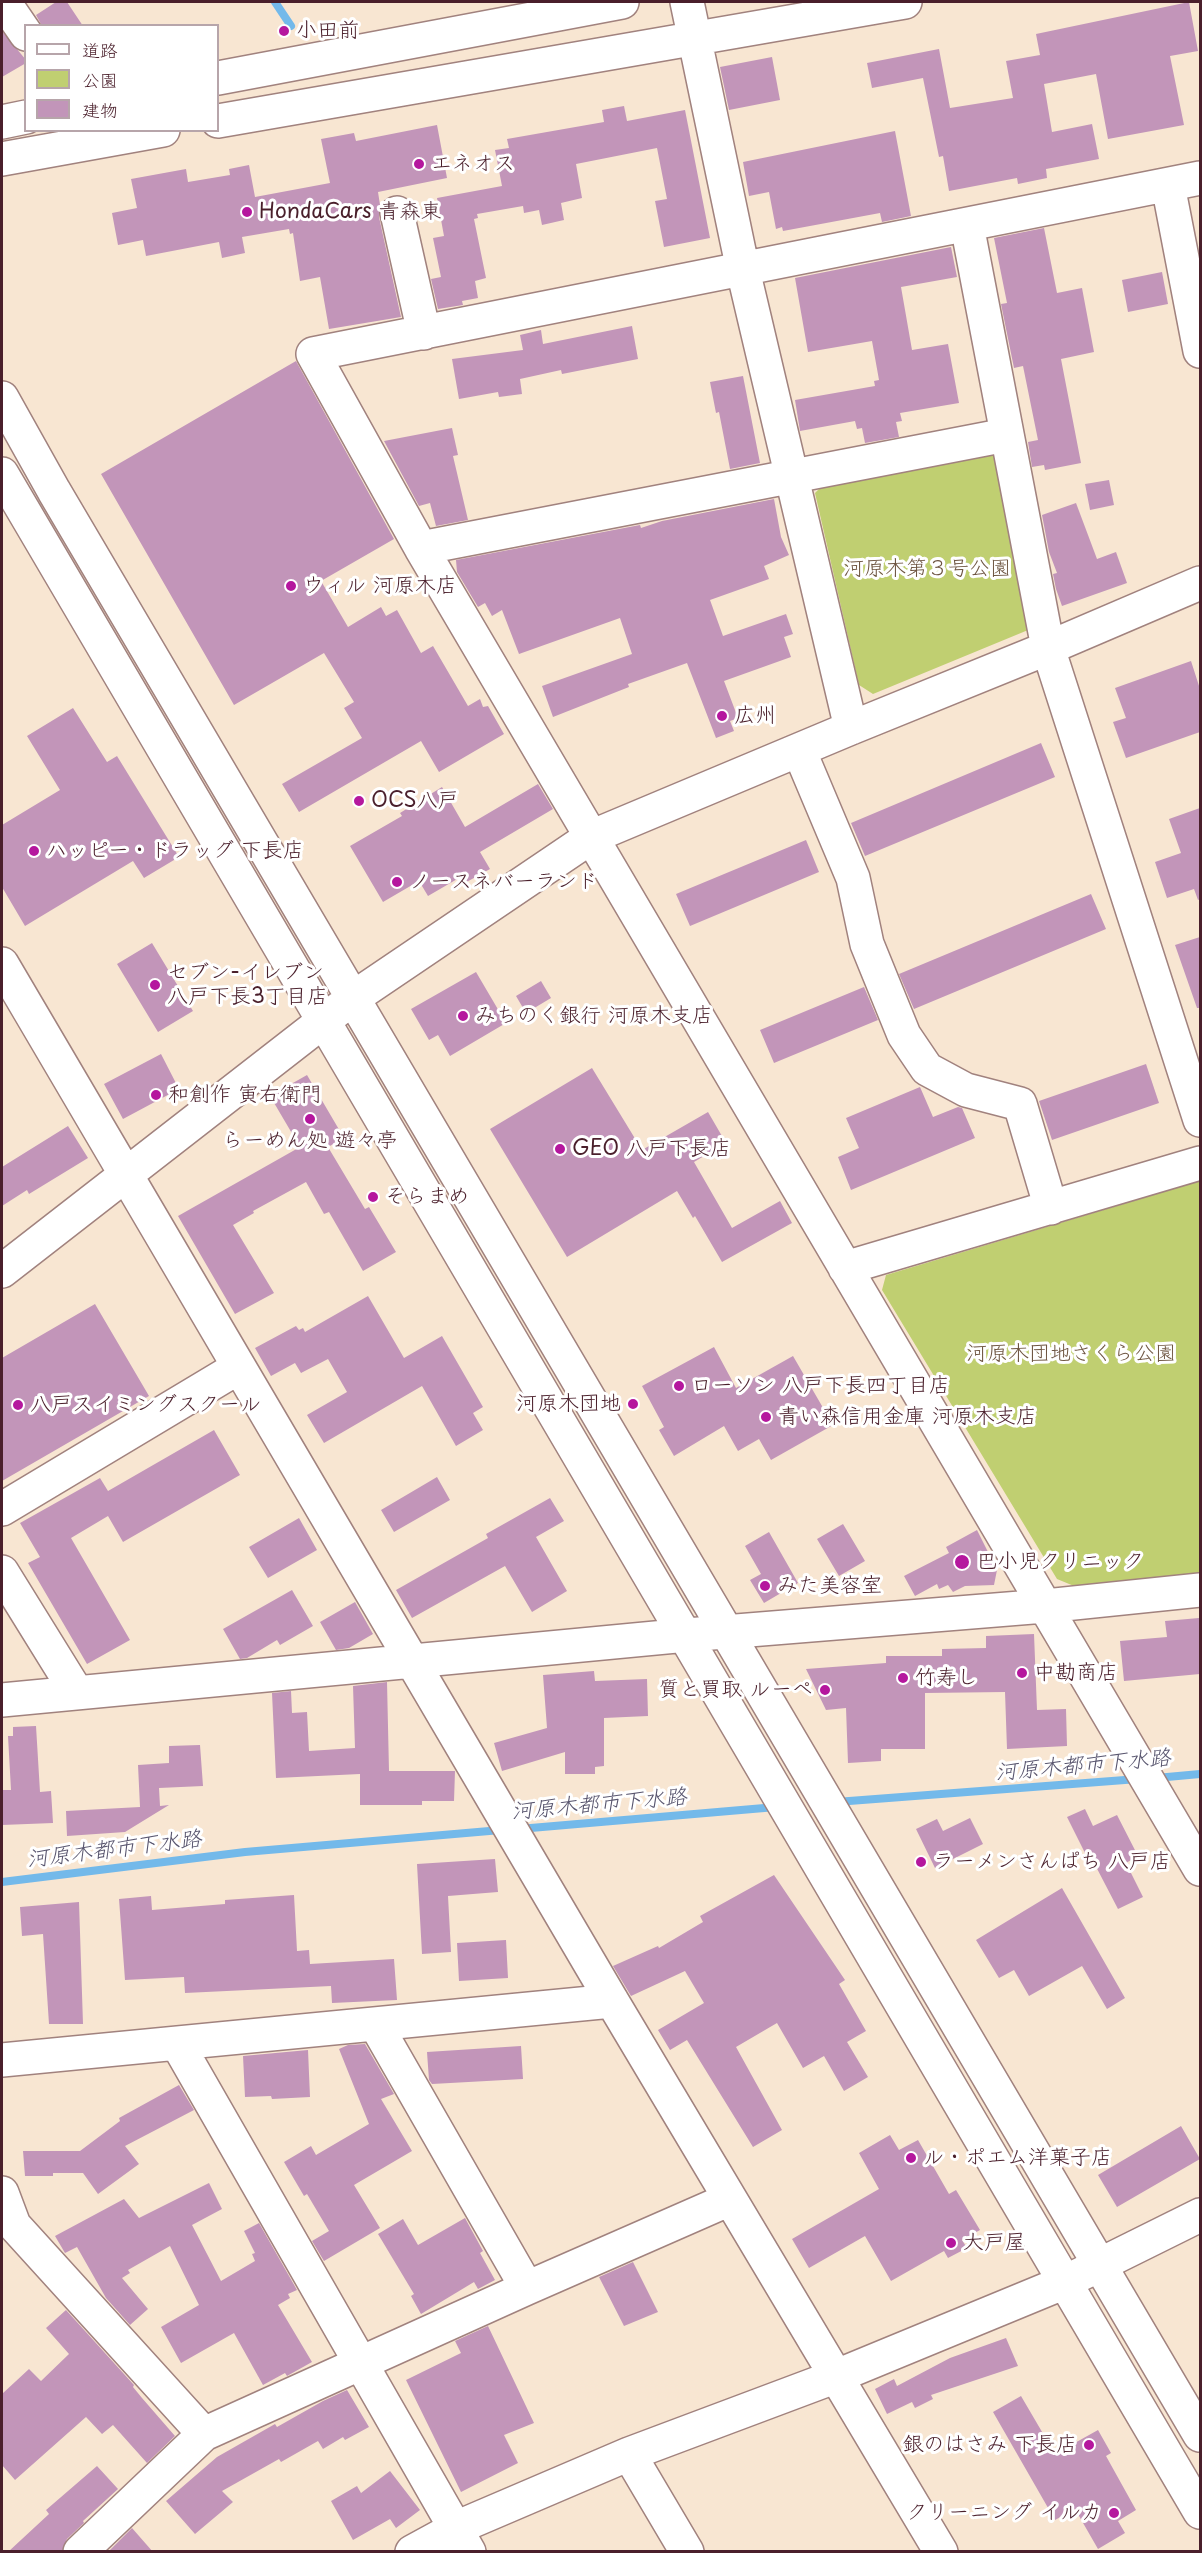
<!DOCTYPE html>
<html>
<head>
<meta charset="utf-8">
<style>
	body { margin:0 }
	#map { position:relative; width:1202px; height:2553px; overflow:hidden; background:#f8e6d2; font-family:"Playpen Sans","Klee One",sans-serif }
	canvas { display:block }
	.frame { position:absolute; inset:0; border:3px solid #4a1f2b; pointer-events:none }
	.legend { position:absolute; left:24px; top:24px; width:195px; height:108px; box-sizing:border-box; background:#fff; border:2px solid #b7a5aa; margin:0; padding:8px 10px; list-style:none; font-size:18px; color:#4a1f2b }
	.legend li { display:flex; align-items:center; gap:12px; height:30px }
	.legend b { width:30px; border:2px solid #b7a5aa }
</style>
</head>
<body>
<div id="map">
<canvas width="1202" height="2553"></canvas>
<div class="frame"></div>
<ul class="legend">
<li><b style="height:8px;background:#fff"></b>道路</li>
<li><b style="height:16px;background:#c0cf71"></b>公園</li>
<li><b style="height:16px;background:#c295b9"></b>建物</li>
</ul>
</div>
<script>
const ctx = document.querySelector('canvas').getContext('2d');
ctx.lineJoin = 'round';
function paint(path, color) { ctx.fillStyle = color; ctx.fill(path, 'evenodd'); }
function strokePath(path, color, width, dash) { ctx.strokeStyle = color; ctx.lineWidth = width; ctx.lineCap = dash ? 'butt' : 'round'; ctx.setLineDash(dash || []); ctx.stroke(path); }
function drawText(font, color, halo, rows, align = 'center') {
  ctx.font = font + ' "Playpen Sans","Klee One",sans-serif'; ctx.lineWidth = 6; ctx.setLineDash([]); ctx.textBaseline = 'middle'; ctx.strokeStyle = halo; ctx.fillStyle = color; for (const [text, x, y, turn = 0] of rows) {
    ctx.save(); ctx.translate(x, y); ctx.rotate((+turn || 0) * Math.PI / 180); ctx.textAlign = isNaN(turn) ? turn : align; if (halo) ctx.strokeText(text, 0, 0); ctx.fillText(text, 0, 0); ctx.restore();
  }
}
const green = new Path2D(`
	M 996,449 L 1033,628 L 873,694 L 859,685 L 815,493 L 823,485 Z
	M 1200,1181 L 1200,1576 L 1074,1586 L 1057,1579 L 882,1290 L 886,1275 Z`);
const stream = new Path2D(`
	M 275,2 L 291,26
	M 1156,1778 L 1200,1774
	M 836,1802 L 1138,1779
	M 519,1829 L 776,1807
	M 2,1882 L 245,1852 L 501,1830`);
const building = new Path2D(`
	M 56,2 L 67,2 L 83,26 L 42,26 L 36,15 Z
	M 1189,2 L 1198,51 L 1170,56 L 1184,125 L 1108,139 L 1096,74 L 1044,84 L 1052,132 L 1092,124 L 1099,159 L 1046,169 L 1047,178 L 1018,184 L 1017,178 L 949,191 L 943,156 L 939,157 L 923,78 L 872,88 L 867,63 L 939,49 L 950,108 L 1013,98 L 1006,61 L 1040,55 L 1036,34 Z
	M 2,31 L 26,60 L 26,63 L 2,77 Z
	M 772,57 L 780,100 L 729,110 L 720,67 Z
	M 624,106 L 627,121 L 685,110 L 710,238 L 664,247 L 655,201 L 667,199 L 657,148 L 576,164 L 582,198 L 561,203 L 564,220 L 542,225 L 539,210 L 524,213 L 523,206 L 477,214 L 478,218 L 474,219 L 486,278 L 475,281 L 478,298 L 462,301 L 463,305 L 438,309 L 431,279 L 441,277 L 433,238 L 444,236 L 437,198 L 502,186 L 495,150 L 509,148 L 507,139 L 604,122 L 602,110 Z
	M 437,125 L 447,178 L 378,192 L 380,205 L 379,217 L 401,317 L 329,329 L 320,277 L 300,281 L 293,233 L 290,234 L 289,229 L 242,237 L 245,253 L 222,258 L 219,242 L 146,256 L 143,240 L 118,245 L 112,213 L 137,208 L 131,179 L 186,169 L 188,182 L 230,175 L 229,169 L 249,165 L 255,197 L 330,183 L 321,139 L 354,133 L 356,141 Z
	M 895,131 L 911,216 L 882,222 L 880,213 L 783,231 L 782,227 L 776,229 L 769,192 L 749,196 L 743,162 Z
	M 1044,228 L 1057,293 L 1082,288 L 1094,352 L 1061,359 L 1081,463 L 1045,470 L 1044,465 L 1032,467 L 1028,442 L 1038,440 L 1023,366 L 1014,368 L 1001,304 L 1007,303 L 994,238 Z
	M 951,247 L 957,277 L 901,287 L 912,350 L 948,344 L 959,403 L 900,413 L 902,421 L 896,422 L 899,437 L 865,443 L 862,428 L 857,429 L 855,421 L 800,431 L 795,400 L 875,386 L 874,381 L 879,380 L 872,341 L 808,352 L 795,278 Z
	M 1162,272 L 1168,304 L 1128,312 L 1122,280 Z
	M 632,326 L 638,359 L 562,374 L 561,370 L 520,379 L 522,394 L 499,397 L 498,392 L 459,399 L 452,359 L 523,350 L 520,335 L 541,330 L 543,344 Z
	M 296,361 L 394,539 L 321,581 L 348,627 L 381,607 L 386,616 L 397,610 L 421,653 L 433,646 L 468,706 L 480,699 L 483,707 L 488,706 L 504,734 L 439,772 L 421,741 L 299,812 L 282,784 L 362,738 L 344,708 L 354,702 L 324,653 L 234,705 L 101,474 Z
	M 743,376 L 760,463 L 730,469 L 719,412 L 716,413 L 710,382 Z
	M 452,428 L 458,455 L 453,456 L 468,520 L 436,526 L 430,503 L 419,506 L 384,441 Z
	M 1109,480 L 1114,505 L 1090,510 L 1085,484 Z
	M 774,499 L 781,537 L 789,555 L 764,566 L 769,579 L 710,600 L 723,636 L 786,614 L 793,634 L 784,637 L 791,657 L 724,681 L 738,718 L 730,721 L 734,731 L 716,738 L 687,663 L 628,684 L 629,687 L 553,717 L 542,686 L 632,654 L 620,618 L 519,654 L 502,610 L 492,616 L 485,603 L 478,607 L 457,572 L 456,560 L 640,525 L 641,528 L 662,521 Z
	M 1076,503 L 1097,559 L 1116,552 L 1127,583 L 1062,606 L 1056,589 L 1053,574 L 1057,573 L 1049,552 L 1042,515 Z
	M 1191,661 L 1200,689 L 1200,732 L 1126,758 L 1113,722 L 1126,718 L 1115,688 Z
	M 73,708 L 107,762 L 117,756 L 179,857 L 144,878 L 133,861 L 25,926 L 2,887 L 2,825 L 60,790 L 27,736 Z
	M 1041,743 L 1055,777 L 865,856 L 851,823 Z
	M 538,784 L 553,809 L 480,852 L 490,869 L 463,884 L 459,878 L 428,896 L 419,881 L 383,902 L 350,846 L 402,816 L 400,813 L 442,787 L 465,827 Z
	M 1200,808 L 1200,899 L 1198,900 L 1194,889 L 1167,898 L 1155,862 L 1181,853 L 1169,819 Z
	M 806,840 L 819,872 L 690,926 L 676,894 Z
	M 1091,894 L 1106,929 L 914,1009 L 899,974 Z
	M 1200,937 L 1200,1008 L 1197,1008 L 1175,945 Z
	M 152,943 L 193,1011 L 158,1032 L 117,964 Z
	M 476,972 L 506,1023 L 450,1056 L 438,1035 L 429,1040 L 411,1009 Z
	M 541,981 L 551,998 L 526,1013 L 516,996 Z
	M 864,987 L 878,1020 L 774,1063 L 760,1030 Z
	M 161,1054 L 179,1089 L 123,1119 L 104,1084 Z
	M 1146,1064 L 1159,1103 L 1052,1140 L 1039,1101 Z
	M 592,1068 L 642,1150 L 708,1112 L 726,1143 L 694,1162 L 732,1228 L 780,1201 L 792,1223 L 722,1262 L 695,1216 L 693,1218 L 677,1191 L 567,1257 L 490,1129 Z
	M 307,1075 L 344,1138 L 328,1147 L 365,1209 L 369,1207 L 396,1252 L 363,1271 L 329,1212 L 324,1214 L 306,1182 L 253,1211 L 254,1213 L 233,1225 L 274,1293 L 235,1314 L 178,1216 L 300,1147 L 270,1096 Z
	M 920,1087 L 933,1117 L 958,1107 L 962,1108 L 975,1138 L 851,1190 L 838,1157 L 859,1148 L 846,1118 Z
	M 68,1126 L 88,1158 L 29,1194 L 27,1190 L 2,1206 L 2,1167 Z
	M 368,1296 L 404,1358 L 442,1336 L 483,1407 L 473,1413 L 483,1430 L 456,1446 L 422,1386 L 324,1443 L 307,1415 L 347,1392 L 328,1359 L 301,1373 L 295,1363 L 271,1376 L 255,1348 L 296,1326 L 299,1330 L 303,1328 L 305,1332 Z
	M 95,1304 L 149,1396 L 2,1481 L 2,1358 Z
	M 714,1347 L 736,1388 L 793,1356 L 833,1425 L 771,1460 L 759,1439 L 738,1451 L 724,1426 L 674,1456 L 659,1430 L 664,1427 L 642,1386 Z
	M 214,1430 L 240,1475 L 123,1542 L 108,1516 L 71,1538 L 130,1640 L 87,1664 L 28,1563 L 40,1557 L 20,1523 L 100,1478 L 108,1491 Z
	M 437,1477 L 450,1500 L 394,1532 L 381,1510 Z
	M 550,1498 L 564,1521 L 536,1537 L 567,1591 L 532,1612 L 505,1566 L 412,1618 L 396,1590 L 488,1538 L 486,1534 Z
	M 299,1518 L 317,1550 L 268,1578 L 249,1547 Z
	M 843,1524 L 865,1561 L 839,1576 L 817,1539 Z
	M 977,1530 L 997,1570 L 994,1585 L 965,1586 L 953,1592 L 948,1585 L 939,1589 L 937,1584 L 915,1596 L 904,1576 L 949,1553 L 946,1547 Z
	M 769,1532 L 798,1583 L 764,1603 L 750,1580 L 761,1574 L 745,1546 Z
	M 292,1590 L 313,1626 L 280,1645 L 277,1640 L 247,1658 L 240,1659 L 223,1629 Z
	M 355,1602 L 373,1634 L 349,1648 L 336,1650 L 320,1622 Z
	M 1199,1618 L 1200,1674 L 1124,1681 L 1120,1641 L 1167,1637 L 1165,1621 Z
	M 1034,1634 L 1037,1710 L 1066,1709 L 1067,1746 L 1007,1749 L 1005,1692 L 925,1693 L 925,1749 L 881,1749 L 881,1761 L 848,1763 L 846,1708 L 826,1710 L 806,1669 L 886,1663 L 886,1656 L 942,1656 L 942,1649 L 986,1648 L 986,1636 Z
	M 594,1671 L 595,1681 L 647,1679 L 648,1716 L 604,1718 L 604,1766 L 595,1767 L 595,1774 L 565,1774 L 565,1752 L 502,1771 L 494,1743 L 547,1728 L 543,1675 Z
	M 387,1682 L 389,1771 L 455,1771 L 454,1801 L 422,1801 L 422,1805 L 360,1805 L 360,1774 L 276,1778 L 272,1693 L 291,1691 L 292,1713 L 307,1712 L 309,1751 L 355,1748 L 353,1686 Z
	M 36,1726 L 40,1792 L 51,1791 L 53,1823 L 2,1825 L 2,1790 L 11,1790 L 8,1736 L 13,1736 L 13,1727 Z
	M 200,1745 L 203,1786 L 159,1788 L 160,1806 L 169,1805 L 125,1832 L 67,1836 L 66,1811 L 140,1807 L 138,1765 L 169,1763 L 169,1746 Z
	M 1085,1809 L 1093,1826 L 1117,1815 L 1138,1856 L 1126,1863 L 1143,1897 L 1118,1909 L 1092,1859 L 1089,1861 L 1067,1817 Z
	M 970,1818 L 983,1844 L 935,1868 L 916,1829 L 937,1819 L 943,1831 Z
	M 495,1859 L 498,1892 L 448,1896 L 451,1952 L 422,1954 L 417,1864 Z
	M 774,1875 L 845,1980 L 839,1984 L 866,2031 L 847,2042 L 868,2077 L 844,2091 L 824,2056 L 803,2068 L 777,2023 L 736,2047 L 782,2130 L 753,2147 L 687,2040 L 670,2050 L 658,2030 L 704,2003 L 685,1971 L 631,1996 L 613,1966 L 658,1946 L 659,1948 L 703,1922 L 700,1916 Z
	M 1062,1888 L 1125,1998 L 1107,2009 L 1082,1966 L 1029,1996 L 1014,1970 L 999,1978 L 976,1940 Z
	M 294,1895 L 297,1951 L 309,1950 L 310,1964 L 394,1959 L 397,2000 L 332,2003 L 331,1986 L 185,1993 L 184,1977 L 125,1980 L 119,1899 L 151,1896 L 152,1910 L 225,1904 L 225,1900 Z
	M 79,1902 L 83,2024 L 49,2024 L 43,1934 L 22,1936 L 20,1907 Z
	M 506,1940 L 508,1978 L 459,1981 L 457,1943 Z
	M 365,2044 L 394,2094 L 381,2099 L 412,2151 L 354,2185 L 380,2228 L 324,2261 L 312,2241 L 329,2231 L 307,2194 L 304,2196 L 284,2162 L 311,2146 L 316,2155 L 369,2124 L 339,2049 L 348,2045 Z
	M 521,2046 L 523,2079 L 432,2084 L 429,2080 L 427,2052 Z
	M 308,2050 L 310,2097 L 272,2099 L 271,2096 L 245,2097 L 243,2056 Z
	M 179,2085 L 194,2110 L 125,2146 L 139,2164 L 98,2194 L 83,2173 L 53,2173 L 53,2176 L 25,2176 L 23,2151 L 80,2151 L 120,2121 L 119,2118 Z
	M 1181,2126 L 1200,2159 L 1117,2207 L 1098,2175 Z
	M 890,2135 L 899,2150 L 918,2140 L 949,2194 L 956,2190 L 980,2230 L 962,2240 L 967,2248 L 948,2258 L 944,2251 L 891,2281 L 865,2236 L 809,2268 L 792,2239 L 879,2189 L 859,2153 Z
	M 209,2183 L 222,2209 L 192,2225 L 221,2281 L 255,2261 L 252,2254 L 255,2253 L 244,2231 L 259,2223 L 297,2290 L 288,2294 L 290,2298 L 278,2305 L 312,2362 L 287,2376 L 285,2373 L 263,2385 L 234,2333 L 181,2363 L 161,2327 L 199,2305 L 170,2246 L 128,2270 L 130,2273 L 122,2278 L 148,2309 L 130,2325 L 106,2298 L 77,2247 L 65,2253 L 55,2236 L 124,2199 L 139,2218 Z
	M 465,2218 L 483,2251 L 480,2253 L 495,2280 L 478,2289 L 474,2282 L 421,2314 L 411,2296 L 414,2294 L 378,2234 L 403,2219 L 418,2245 Z
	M 633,2262 L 658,2312 L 624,2326 L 599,2277 Z
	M 66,2310 L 134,2385 L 133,2387 L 142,2398 L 175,2436 L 147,2463 L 113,2425 L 102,2434 L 86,2417 L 15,2480 L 2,2465 L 2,2394 L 29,2369 L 41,2381 L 69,2354 L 46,2328 Z
	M 488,2326 L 534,2423 L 504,2435 L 518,2463 L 461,2492 L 406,2380 L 461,2353 L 455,2341 Z
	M 1006,2338 L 1018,2366 L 931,2395 L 933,2399 L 915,2408 L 912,2402 L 887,2414 L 875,2389 L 894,2379 L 897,2386 L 950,2358 Z
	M 347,2390 L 369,2427 L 345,2440 L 343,2437 L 323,2449 L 318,2441 L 281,2462 L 279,2459 L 222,2491 L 233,2502 L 195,2534 L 166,2501 L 217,2457 L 275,2424 L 277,2427 L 323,2401 Z
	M 1021,2396 L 1055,2454 L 1098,2430 L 1111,2453 L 1106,2456 L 1136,2510 L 1118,2521 L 1125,2533 L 1098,2549 L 1075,2509 L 1055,2520 L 993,2412 Z
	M 97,2466 L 118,2489 L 83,2521 L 84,2523 L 67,2539 L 62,2552 L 8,2552 L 49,2514 L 46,2510 Z
	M 390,2471 L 420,2510 L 396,2528 L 390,2519 L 353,2540 L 331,2501 L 357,2486 L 361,2493 Z
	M 132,2528 L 153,2552 L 108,2552 Z`);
const minor = new Path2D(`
	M 4,2 L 26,34
	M 687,2 L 743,270 L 851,728
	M 218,78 L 622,2
	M 218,121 L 905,2
	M 2,122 L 26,117
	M 2,159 L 163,130
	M 1200,178 L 313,354 L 421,548 L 1200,1869
	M 1168,185 L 1200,351
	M 397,213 L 424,333
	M 967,225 L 1048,648 L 1200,1120
	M 2,398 L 54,491 L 1200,2435
	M 2,474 L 1200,2512
	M 421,548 L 1006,435
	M 799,750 L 853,878 L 867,944 L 904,1035 L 927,1069 L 966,1090 L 1020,1104 L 1051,1208
	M 2,964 L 612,2001 L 941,2552
	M 845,1268 L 1200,1163
	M 2,1271 L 353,998 L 591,837 L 851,728 L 1048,648 L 1200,583
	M 2,1509 L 239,1367
	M 2,1572 L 77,1693
	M 2,1700 L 687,1635 L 1045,1606 L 1200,1590
	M 376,2025 L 527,2288
	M 177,2043 L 469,2552
	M 2,2060 L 612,2001
	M 2,2193 L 14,2225 L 204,2434
	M 629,2454 L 687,2552
	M 80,2552 L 204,2434 L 527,2288 L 730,2199
	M 412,2552 L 456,2528 L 629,2454 L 837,2376 L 1065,2282 L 1200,2215`);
const markers = [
	[284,31,6,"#b5179e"],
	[419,164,6,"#b5179e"],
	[247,212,6,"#b5179e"],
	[291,586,6,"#b5179e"],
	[722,716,6,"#b5179e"],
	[359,801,6,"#b5179e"],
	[34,851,6,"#b5179e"],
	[397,882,6,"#b5179e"],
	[155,985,6,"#b5179e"],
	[463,1016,6,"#b5179e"],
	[156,1095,6,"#b5179e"],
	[310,1119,6,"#b5179e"],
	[560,1149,6,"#b5179e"],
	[373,1197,6,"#b5179e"],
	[679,1386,6,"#b5179e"],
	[633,1404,6,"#b5179e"],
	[18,1405,6,"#b5179e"],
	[766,1417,6,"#b5179e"],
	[962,1562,8,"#b5179e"],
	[765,1586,6,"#b5179e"],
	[1022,1673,6,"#b5179e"],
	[903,1678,6,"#b5179e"],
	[825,1690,6,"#b5179e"],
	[921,1862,6,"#b5179e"],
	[911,2158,6,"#b5179e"],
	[951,2243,6,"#b5179e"],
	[1089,2445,6,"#b5179e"],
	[1114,2513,6,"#b5179e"]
];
const poiNames = [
	["小田前",296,31],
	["エネオス",431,164],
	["HondaCars 青森東",259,212],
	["ウィル 河原木店",303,586],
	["広州",734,716],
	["OCS八戸",371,801],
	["ハッピー・ドラッグ 下長店",46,851],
	["ノースネバーランド",409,882],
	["セブン-イレブン",167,973],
	["八戸下長3丁目店",167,997],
	["みちのく銀行 河原木支店",475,1016],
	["和創作 寅右衛門",168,1095],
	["らーめん処 遊々亭",310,1141,"center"],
	["GEO 八戸下長店",572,1149],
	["そらまめ",385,1197],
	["ローソン 八戸下長四丁目店",691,1386],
	["河原木団地",621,1404,"right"],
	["八戸スイミングスクール",30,1405],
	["青い森信用金庫 河原木支店",778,1417],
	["巴小児クリニック",976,1562],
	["みた美容室",777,1586],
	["中勘商店",1034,1673],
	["竹寿し",915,1678],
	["質と買取 ルーペ",813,1690,"right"],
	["ラーメンさんぱち 八戸店",933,1862],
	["ル・ポエム洋菓子店",923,2158],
	["大戸屋",963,2243],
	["銀のはさみ 下長店",1077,2445,"right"],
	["クリーニング イルカ",1102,2513,"right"]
];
const parkNames = [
	["河原木第３号公園",927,569],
	["河原木団地さくら公園",1071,1354]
];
const waterNames = [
	["河原木都市下水路",1083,1766,-5],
	["河原木都市下水路",599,1805,-5],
	["河原木都市下水路",114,1850,-7]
];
paint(green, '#c0cf71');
strokePath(stream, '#73b9ea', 8);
paint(building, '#c295b9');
strokePath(minor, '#a1827e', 36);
strokePath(minor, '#fff', 33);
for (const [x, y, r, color] of markers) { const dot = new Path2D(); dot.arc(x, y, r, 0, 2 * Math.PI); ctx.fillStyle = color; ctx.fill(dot); strokePath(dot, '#fff', 2); }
drawText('21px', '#4a1f2b', '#fff', poiNames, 'left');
drawText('21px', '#6d5440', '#fff', parkNames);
drawText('italic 22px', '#58556e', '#fff', waterNames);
</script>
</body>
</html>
